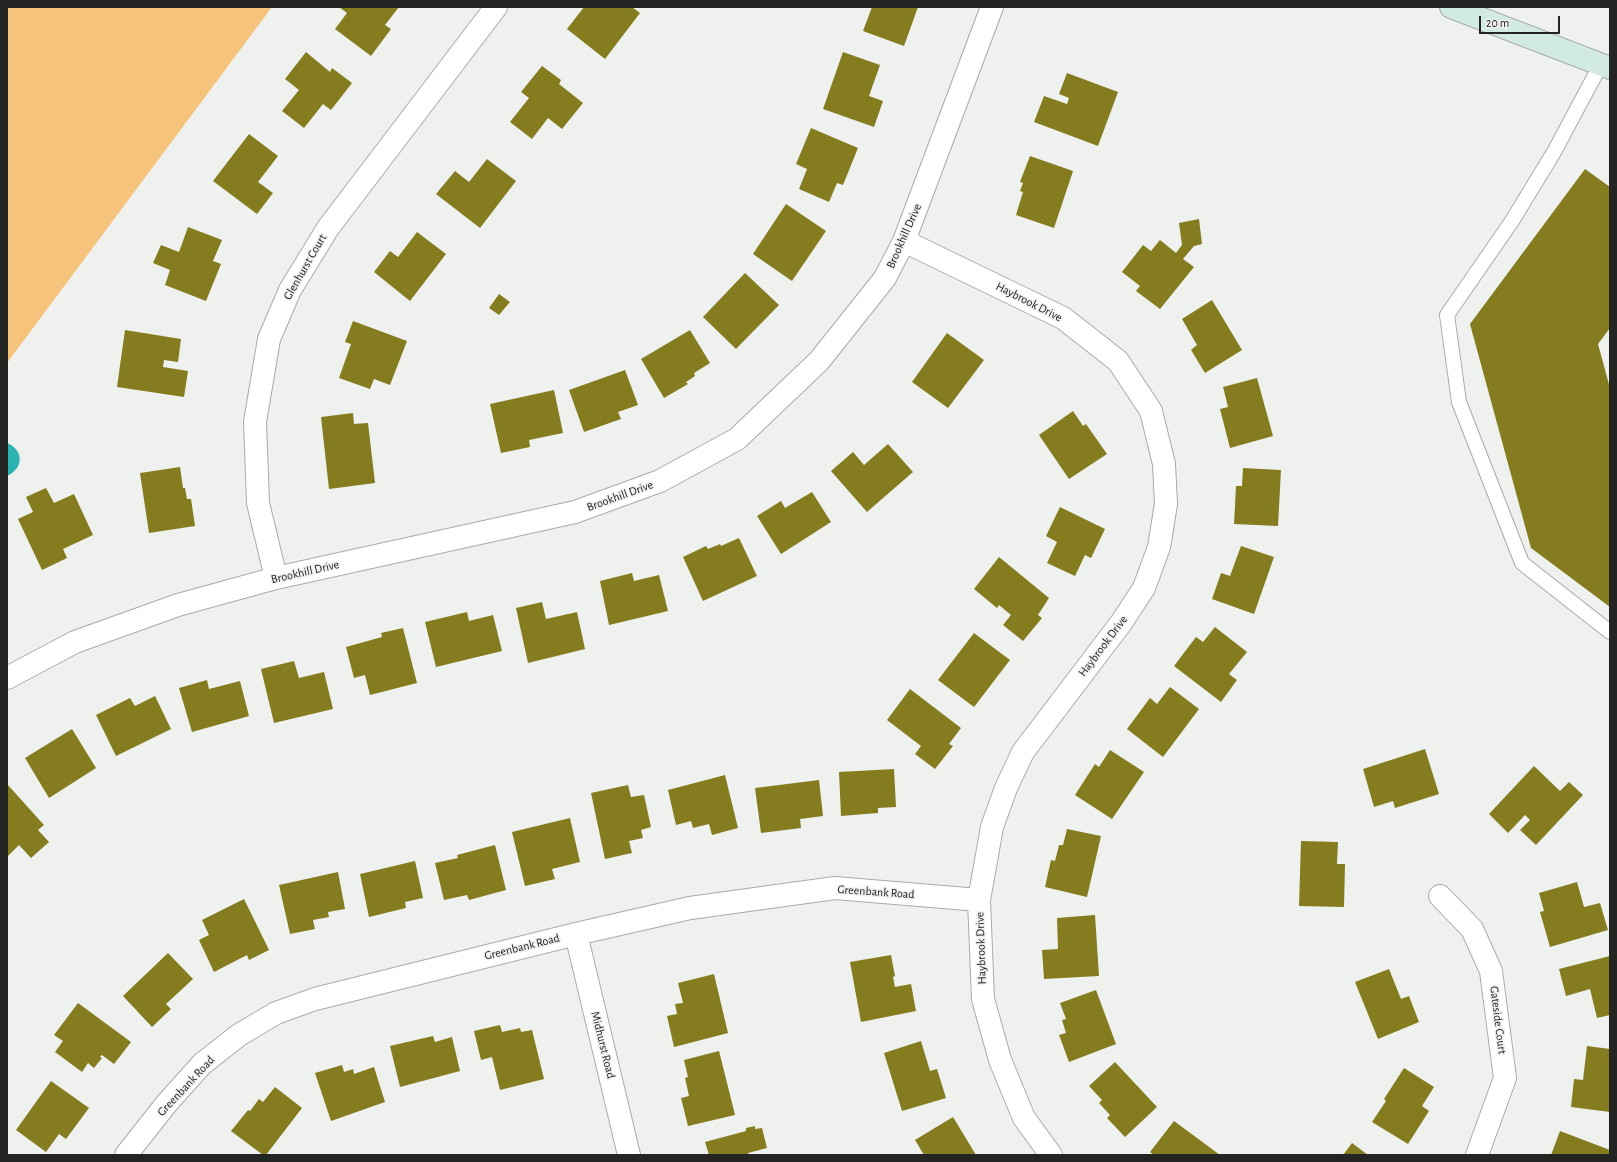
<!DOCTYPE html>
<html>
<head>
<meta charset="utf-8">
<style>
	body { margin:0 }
	#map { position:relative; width:1617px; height:1162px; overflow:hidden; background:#eff1ee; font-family:"Alegreya Sans",sans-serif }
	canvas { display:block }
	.frame { position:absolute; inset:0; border:8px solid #242423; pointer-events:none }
	.scale { position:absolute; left:1479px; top:16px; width:81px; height:18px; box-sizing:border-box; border:2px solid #242423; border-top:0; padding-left:5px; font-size:12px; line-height:14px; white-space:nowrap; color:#242423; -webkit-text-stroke:3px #eff1ee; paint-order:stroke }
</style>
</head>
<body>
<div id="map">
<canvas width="1617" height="1162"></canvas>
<div class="frame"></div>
<div class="scale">20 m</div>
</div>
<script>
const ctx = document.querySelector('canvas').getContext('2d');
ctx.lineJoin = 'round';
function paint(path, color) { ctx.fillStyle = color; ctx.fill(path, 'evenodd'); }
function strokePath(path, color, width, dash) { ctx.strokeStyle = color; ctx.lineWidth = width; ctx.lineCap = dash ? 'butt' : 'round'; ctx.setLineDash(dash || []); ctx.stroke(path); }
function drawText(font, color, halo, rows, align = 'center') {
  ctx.font = font + ' "Alegreya Sans",sans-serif'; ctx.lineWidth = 3; ctx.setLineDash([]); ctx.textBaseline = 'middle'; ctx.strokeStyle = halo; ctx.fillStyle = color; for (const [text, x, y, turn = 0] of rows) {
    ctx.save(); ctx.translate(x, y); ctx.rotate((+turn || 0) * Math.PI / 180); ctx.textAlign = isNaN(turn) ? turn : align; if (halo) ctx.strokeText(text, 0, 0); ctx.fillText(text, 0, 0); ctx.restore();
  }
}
const green = new Path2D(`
	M 7,7 L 272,7 L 7,363 Z`);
const water = new Path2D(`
	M 7,443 C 24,450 24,468 7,476 Z`);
const building = new Path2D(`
	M 339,7 L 399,7 L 385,25 L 391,29 L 371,56 L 335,29 L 347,13 Z
	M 584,7 L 632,7 L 640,13 L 605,59 L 567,29 Z
	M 872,7 L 918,7 L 904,46 L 863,31 Z
	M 306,52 L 330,72 L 332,68 L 352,83 L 331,110 L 323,104 L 304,128 L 282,111 L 299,90 L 285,79 Z
	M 843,52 L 880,65 L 869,96 L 883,101 L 874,127 L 823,109 Z
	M 542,66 L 561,80 L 559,84 L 583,103 L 562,129 L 548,118 L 532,139 L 510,122 L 529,98 L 521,92 Z
	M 1067,73 L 1118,92 L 1098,146 L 1034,122 L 1044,96 L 1067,104 L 1069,98 L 1059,94 Z
	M 811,128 L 858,148 L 843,185 L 837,183 L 829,202 L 799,189 L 807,169 L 796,164 Z
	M 249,134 L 278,156 L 258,182 L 273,193 L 257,214 L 213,181 Z
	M 1030,156 L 1073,171 L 1054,228 L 1016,215 L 1023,192 L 1020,191 L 1023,183 L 1020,182 Z
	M 487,159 L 516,181 L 480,228 L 436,194 L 455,171 L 469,182 Z
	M 1585,169 L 1610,187 L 1610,328 L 1598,344 L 1610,388 L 1610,607 L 1531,548 L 1470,324 Z
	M 786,204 L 826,231 L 792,281 L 753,254 Z
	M 1199,219 L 1202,244 L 1194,246 L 1183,259 L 1194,267 L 1160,309 L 1136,291 L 1140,286 L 1122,272 L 1143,245 L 1151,251 L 1160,240 L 1176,253 L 1182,245 L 1179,223 Z
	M 188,227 L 222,240 L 213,261 L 221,264 L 206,301 L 165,285 L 170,270 L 153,263 L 161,245 L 179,252 Z
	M 417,232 L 446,254 L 410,301 L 374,272 L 390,251 L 398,257 Z
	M 745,273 L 779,305 L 736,349 L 703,317 Z
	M 499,294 L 510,302 L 499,315 L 489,308 Z
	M 1212,300 L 1242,350 L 1205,373 L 1191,350 L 1197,345 L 1182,319 Z
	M 353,321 L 407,341 L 390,385 L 374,379 L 370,389 L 339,378 L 351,344 L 345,342 Z
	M 125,330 L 181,339 L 178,362 L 164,360 L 163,367 L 188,371 L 184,397 L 117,387 Z
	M 690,330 L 710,363 L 694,373 L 695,376 L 686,382 L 688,384 L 664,398 L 641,359 Z
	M 947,333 L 984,360 L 948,408 L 912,382 Z
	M 625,370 L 638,405 L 618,412 L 621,419 L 584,432 L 569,390 Z
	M 1257,378 L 1273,436 L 1230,448 L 1220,409 L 1228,407 L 1223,387 Z
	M 554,390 L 563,433 L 529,440 L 530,447 L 501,453 L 490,404 Z
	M 1073,411 L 1083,426 L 1086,424 L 1107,454 L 1069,479 L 1039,435 Z
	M 353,413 L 354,424 L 368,423 L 375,483 L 329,489 L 321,417 Z
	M 888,444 L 913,472 L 867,512 L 831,471 L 853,452 L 864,465 Z
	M 180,467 L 183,488 L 185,488 L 187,499 L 191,499 L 195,526 L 149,533 L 140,473 Z
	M 1243,468 L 1281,470 L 1278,526 L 1234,524 L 1236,486 L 1242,486 Z
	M 46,488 L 54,503 L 74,494 L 93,535 L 63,549 L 67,558 L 42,570 L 18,519 L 33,512 L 26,497 Z
	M 812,492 L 831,522 L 781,554 L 757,516 L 781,501 L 785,508 Z
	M 1060,507 L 1105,529 L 1091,558 L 1085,555 L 1075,576 L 1047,563 L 1057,542 L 1046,536 Z
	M 739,538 L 757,576 L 703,601 L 683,557 L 706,546 L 708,549 L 720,544 L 721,546 Z
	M 1241,546 L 1274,557 L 1254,614 L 1212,599 L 1221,573 L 1230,576 Z
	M 999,557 L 1049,598 L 1038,615 L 1042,618 L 1023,641 L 1003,625 L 1011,615 L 999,605 L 997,608 L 974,589 Z
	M 632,573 L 634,581 L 659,575 L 668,611 L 609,625 L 600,581 Z
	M 542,602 L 546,619 L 577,612 L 585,649 L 528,663 L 516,608 Z
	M 467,612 L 469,621 L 493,615 L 502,651 L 436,667 L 425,622 Z
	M 1215,627 L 1247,652 L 1229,674 L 1237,680 L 1221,702 L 1174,666 L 1196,637 L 1203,642 Z
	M 403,628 L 417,683 L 370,695 L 365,675 L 354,678 L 346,647 L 382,637 L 381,633 Z
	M 974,633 L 1010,660 L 974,707 L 938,680 Z
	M 294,661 L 299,678 L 324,672 L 333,709 L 274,723 L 261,669 Z
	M 207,680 L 209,689 L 240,681 L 249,716 L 192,732 L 179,688 Z
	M 1170,687 L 1199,709 L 1163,757 L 1127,729 L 1150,698 L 1157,704 Z
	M 910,689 L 961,728 L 949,744 L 953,746 L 935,769 L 915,754 L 921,746 L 887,720 Z
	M 155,696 L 171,729 L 116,756 L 96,715 L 130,698 L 135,706 Z
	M 72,729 L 96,768 L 49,798 L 25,758 Z
	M 1425,749 L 1439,794 L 1395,808 L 1393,801 L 1374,807 L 1363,769 Z
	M 1110,750 L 1144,772 L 1112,819 L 1075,795 L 1095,764 L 1099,767 Z
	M 1534,766 L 1560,791 L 1569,782 L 1583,795 L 1536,845 L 1520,830 L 1530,820 L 1525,815 L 1508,833 L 1489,814 Z
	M 894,769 L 896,807 L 878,808 L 878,813 L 841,816 L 839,772 Z
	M 725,775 L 738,828 L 712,835 L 709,824 L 693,828 L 691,821 L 676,825 L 668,790 Z
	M 819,780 L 823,816 L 800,819 L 801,828 L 761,833 L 755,788 Z
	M 7,784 L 44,825 L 38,830 L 49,842 L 31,858 L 19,845 L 7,857 Z
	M 628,785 L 631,797 L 644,795 L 651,827 L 641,830 L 643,838 L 629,841 L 632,853 L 605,859 L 591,793 Z
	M 570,818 L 580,862 L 552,869 L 555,879 L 525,886 L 512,832 Z
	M 1067,829 L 1101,836 L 1087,897 L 1045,887 L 1051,860 L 1055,861 L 1059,845 L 1063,845 Z
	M 1301,841 L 1338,842 L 1337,864 L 1345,864 L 1344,907 L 1299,906 Z
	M 495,845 L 506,890 L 469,900 L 467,895 L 444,900 L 435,863 L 458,858 L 457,855 Z
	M 415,861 L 423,898 L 405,902 L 406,908 L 369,917 L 360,874 Z
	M 338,872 L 345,909 L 328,912 L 329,917 L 313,920 L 315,929 L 290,934 L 279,885 Z
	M 1577,882 L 1584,907 L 1600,903 L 1608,930 L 1550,947 L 1540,912 L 1544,911 L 1539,893 Z
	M 244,899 L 269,950 L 249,960 L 247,955 L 214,972 L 199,940 L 209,935 L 202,920 Z
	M 1095,915 L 1099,976 L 1044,979 L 1042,950 L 1058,949 L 1057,918 Z
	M 168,953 L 193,979 L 166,1004 L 171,1009 L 152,1027 L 123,996 Z
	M 891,955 L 895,976 L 893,977 L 895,987 L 911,984 L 916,1011 L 861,1022 L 850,962 Z
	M 1610,956 L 1610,1015 L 1597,1018 L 1590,989 L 1566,996 L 1559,969 Z
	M 1389,969 L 1401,999 L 1409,996 L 1419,1022 L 1378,1039 L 1355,982 Z
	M 714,974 L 728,1033 L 674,1047 L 667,1016 L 677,1014 L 675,1004 L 683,1003 L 678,983 Z
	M 1096,990 L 1116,1044 L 1069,1062 L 1059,1035 L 1066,1033 L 1062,1020 L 1066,1019 L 1060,1003 Z
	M 78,1003 L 131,1042 L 114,1064 L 102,1055 L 100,1057 L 102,1058 L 94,1068 L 88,1063 L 82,1072 L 55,1052 L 63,1041 L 54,1035 Z
	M 500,1025 L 502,1032 L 520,1028 L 521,1032 L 532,1030 L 544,1079 L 500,1090 L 492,1057 L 481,1060 L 474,1031 Z
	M 433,1036 L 435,1042 L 452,1037 L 460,1071 L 400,1087 L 390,1046 Z
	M 921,1041 L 930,1071 L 937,1069 L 946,1098 L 902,1111 L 884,1053 Z
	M 1587,1046 L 1610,1049 L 1610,1112 L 1571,1107 L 1574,1079 L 1583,1080 Z
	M 719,1051 L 735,1115 L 688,1126 L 681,1098 L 689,1096 L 685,1078 L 688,1077 L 684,1060 Z
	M 1115,1062 L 1157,1107 L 1125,1137 L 1107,1118 L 1110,1115 L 1099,1103 L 1102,1100 L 1089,1086 Z
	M 342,1065 L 344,1072 L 353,1069 L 354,1074 L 374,1067 L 385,1102 L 331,1121 L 315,1073 Z
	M 1404,1068 L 1434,1087 L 1422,1106 L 1429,1111 L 1408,1144 L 1372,1122 L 1386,1101 L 1384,1099 Z
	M 51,1081 L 89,1108 L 66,1139 L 59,1134 L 46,1152 L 16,1130 Z
	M 275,1087 L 302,1108 L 266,1155 L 263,1155 L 231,1131 L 248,1110 L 250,1111 L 259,1099 L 263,1102 Z
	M 953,1117 L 976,1155 L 924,1155 L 915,1140 Z
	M 1174,1121 L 1220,1155 L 1154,1155 L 1150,1152 Z
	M 755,1126 L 755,1129 L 762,1128 L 767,1148 L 748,1153 L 749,1155 L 709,1155 L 705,1142 L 746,1131 L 746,1128 Z
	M 1560,1131 L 1610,1150 L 1610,1155 L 1551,1155 Z
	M 1352,1143 L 1368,1155 L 1343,1155 Z`);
const service = new Path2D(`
	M 1601,64 L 1554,152 L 1512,221 L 1447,315 L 1459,402 L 1522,563 L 1610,632`);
const minor = new Path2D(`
	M 904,241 L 1063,318 L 1118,361 L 1151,411 L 1164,464 L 1166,504 L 1159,547 L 1144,588 L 1121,623 L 1023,752 L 1006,788 L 992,827 L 979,900 L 983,999 L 1000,1060 L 1024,1118 L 1051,1155
	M 276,578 L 258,503 L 255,422 L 269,339 L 290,290 L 328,228 L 496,7
	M 7,678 L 75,642 L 178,605 L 276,578 L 575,512 L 660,481 L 737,439 L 819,361 L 885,278 L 904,241 L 992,7
	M 1440,896 L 1472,929 L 1491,971 L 1505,1078 L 1477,1155
	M 576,934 L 629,1155
	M 126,1155 L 167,1103 L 202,1064 L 239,1035 L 276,1013 L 315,999 L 576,934 L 690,908 L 835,888 L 979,900`);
const secondary = new Path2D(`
	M 1451,7 L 1610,68`);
const streetNames = [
	["Brookhill Drive",904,236,-66],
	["Glenhurst Court",305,267,-60],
	["Haybrook Drive",1029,302,27],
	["Brookhill Drive",620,496,-20],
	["Brookhill Drive",305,572,-13],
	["Haybrook Drive",1103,646,-53],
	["Greenbank Road",876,892,4],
	["Greenbank Road",522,947,-14],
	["Haybrook Drive",981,948,-92],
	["Gateside Court",1498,1020,83],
	["Midhurst Road",603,1045,76],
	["Greenbank Road",186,1086,-47]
];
paint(green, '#f6c37d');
paint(water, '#2cb3b1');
paint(building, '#847c1f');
strokePath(service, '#a9aba8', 16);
strokePath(minor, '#a9aba8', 24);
strokePath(secondary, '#a9aba8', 24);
strokePath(service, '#fff', 14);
strokePath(minor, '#fff', 22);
strokePath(secondary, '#d2ebe0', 22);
drawText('12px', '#242423', '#eff1ee', streetNames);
</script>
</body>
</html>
